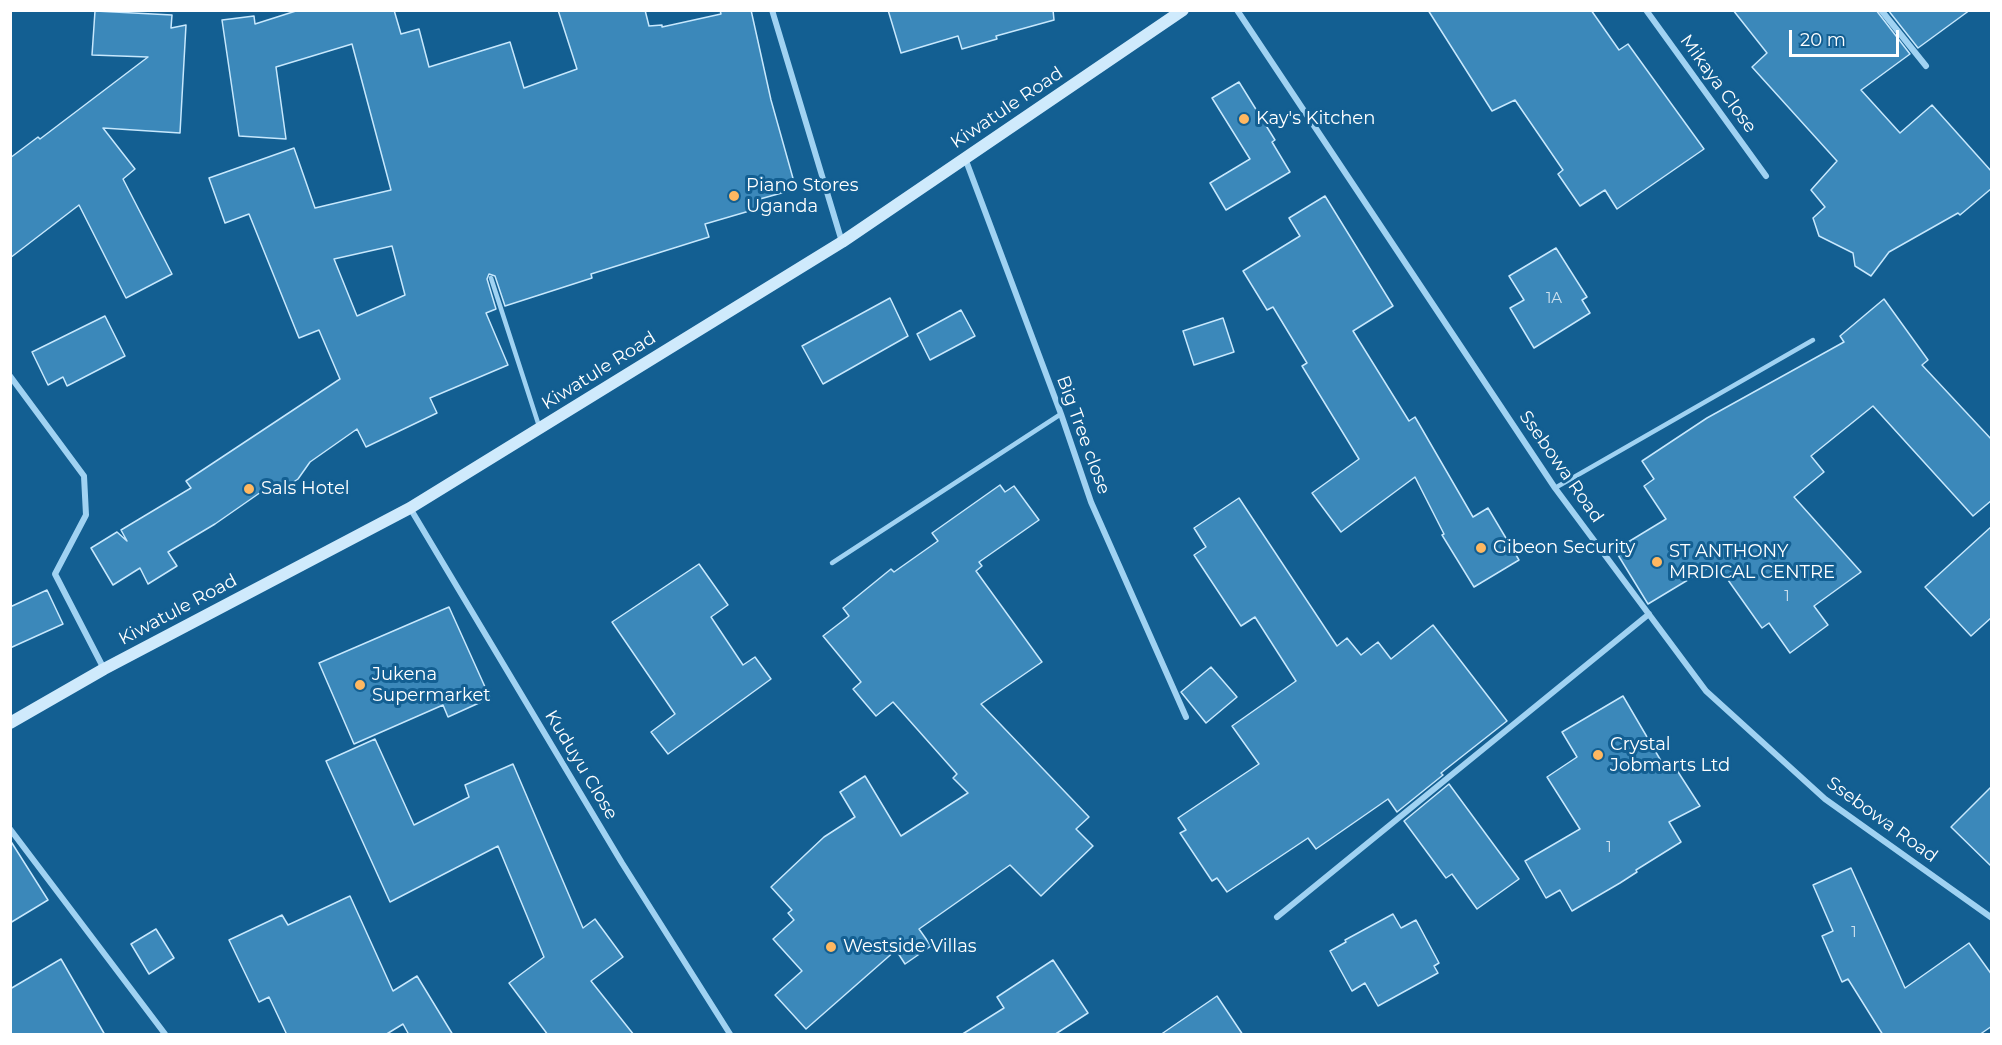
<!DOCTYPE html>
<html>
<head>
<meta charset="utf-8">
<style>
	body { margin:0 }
	#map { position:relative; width:2002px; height:1045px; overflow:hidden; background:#135f92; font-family:Montserrat,sans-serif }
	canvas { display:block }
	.frame { position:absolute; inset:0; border:12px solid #fff; pointer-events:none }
	.scale { position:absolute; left:1789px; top:30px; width:110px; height:27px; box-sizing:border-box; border:3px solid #fff; border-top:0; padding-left:8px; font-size:18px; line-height:21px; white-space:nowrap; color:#fff; -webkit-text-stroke:4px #135f92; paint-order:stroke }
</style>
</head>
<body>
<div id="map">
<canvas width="2002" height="1045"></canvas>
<div class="frame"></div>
<div class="scale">20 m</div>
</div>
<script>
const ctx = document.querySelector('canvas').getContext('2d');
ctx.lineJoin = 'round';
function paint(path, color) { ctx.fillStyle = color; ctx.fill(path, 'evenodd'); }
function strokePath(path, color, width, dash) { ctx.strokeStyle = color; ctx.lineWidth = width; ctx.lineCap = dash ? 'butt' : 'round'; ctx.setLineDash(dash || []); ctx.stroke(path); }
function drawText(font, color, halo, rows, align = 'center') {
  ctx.font = font + ' Montserrat,sans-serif'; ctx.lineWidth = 6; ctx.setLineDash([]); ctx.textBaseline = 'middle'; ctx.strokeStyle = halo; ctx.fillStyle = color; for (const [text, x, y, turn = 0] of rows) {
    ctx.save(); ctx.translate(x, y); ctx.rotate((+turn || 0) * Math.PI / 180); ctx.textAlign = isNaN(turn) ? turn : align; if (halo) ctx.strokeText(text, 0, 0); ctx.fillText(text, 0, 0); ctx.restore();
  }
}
const building = new Path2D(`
	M 299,10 L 394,10 L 401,34 L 419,29 L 429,67 L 510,42 L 524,88 L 577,69 L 558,10 L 645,10 L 649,26 L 662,25 L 662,27 L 721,14 L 720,10 L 751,10 L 771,100 L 796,189 L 760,199 L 763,207 L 705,224 L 709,237 L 591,274 L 592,278 L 505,306 L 495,276 L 489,274 L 487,279 L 496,309 L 486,313 L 508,365 L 430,398 L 437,413 L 366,447 L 357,429 L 310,462 L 298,479 L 280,491 L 261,492 L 215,524 L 168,552 L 177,566 L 148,584 L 140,568 L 113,585 L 91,548 L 117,532 L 127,541 L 121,530 L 191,488 L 186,481 L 340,379 L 319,330 L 299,338 L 249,214 L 225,223 L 209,178 L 294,148 L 315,208 L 391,190 L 352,44 L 276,67 L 286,139 L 239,136 L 222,20 L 254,16 L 255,24 ZM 392,246 L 405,295 L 357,316 L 334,259 Z
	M 888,10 L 1053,10 L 1054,20 L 996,36 L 997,39 L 962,49 L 958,36 L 901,53 Z
	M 1428,10 L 1591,10 L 1619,50 L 1628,44 L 1704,149 L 1617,209 L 1605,190 L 1580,206 L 1558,174 L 1563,170 L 1515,100 L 1492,111 Z
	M 1733,10 L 1876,10 L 1910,54 L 1861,90 L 1900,133 L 1932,105 L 1992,172 L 1992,188 L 1960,215 L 1958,213 L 1889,252 L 1871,276 L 1855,266 L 1853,253 L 1819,236 L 1813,218 L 1825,207 L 1811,190 L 1837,161 L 1752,67 L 1767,53 Z
	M 1888,10 L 1970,10 L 1918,48 Z
	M 95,11 L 172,15 L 171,28 L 186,25 L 180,133 L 103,128 L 135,169 L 123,179 L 172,274 L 126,298 L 79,205 L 10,258 L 10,158 L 38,137 L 40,139 L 148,57 L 92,55 Z
	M 1239,82 L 1275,140 L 1272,142 L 1290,172 L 1226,210 L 1210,183 L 1250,159 L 1212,98 Z
	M 1325,196 L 1393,306 L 1353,331 L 1409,421 L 1415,417 L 1473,517 L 1488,508 L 1519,560 L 1474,587 L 1442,535 L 1444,534 L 1415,477 L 1341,532 L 1312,493 L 1359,459 L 1302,366 L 1307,363 L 1273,307 L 1267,310 L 1243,271 L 1300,236 L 1289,218 Z
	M 1556,248 L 1587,297 L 1582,300 L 1590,313 L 1534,348 L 1510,308 L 1524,300 L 1509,276 Z
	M 890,298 L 908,336 L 823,384 L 802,346 Z
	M 1884,299 L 1928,360 L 1922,365 L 1992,440 L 1992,500 L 1973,516 L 1873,406 L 1811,456 L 1824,472 L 1794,497 L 1861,572 L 1814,606 L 1828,625 L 1790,653 L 1769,623 L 1762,628 L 1716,563 L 1648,604 L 1615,550 L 1666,519 L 1644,486 L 1654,479 L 1642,461 L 1707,418 L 1844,342 L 1840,336 Z
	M 961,310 L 975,336 L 930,360 L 917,334 Z
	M 105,316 L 125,356 L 67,386 L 63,377 L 48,385 L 32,352 Z
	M 1223,318 L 1234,352 L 1194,365 L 1183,331 Z
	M 1000,485 L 1005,492 L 1014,486 L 1039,520 L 979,562 L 982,566 L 976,571 L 1042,662 L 981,704 L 1089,817 L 1076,829 L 1093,846 L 1041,896 L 1010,865 L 919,929 L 931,946 L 905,964 L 896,950 L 806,1029 L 775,995 L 802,971 L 773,939 L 794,920 L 788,913 L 792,910 L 771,887 L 824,837 L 855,817 L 840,792 L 865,776 L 901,836 L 968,793 L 953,778 L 957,774 L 893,702 L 876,716 L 853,689 L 861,682 L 823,636 L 849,616 L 843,608 L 891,569 L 894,572 L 938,541 L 932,533 Z
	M 1239,498 L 1337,646 L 1347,638 L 1361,655 L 1378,642 L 1391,659 L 1433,625 L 1507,721 L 1441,773 L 1443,775 L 1397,812 L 1388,799 L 1316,849 L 1308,838 L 1227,892 L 1217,878 L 1212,881 L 1180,833 L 1186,830 L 1178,818 L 1259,764 L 1232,726 L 1296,681 L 1255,617 L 1241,626 L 1194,555 L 1206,547 L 1194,528 Z
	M 1992,526 L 1992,617 L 1971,636 L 1925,587 Z
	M 699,564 L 728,605 L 711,617 L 743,665 L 755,657 L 771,679 L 668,754 L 651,732 L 675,714 L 612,622 Z
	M 47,590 L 63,624 L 10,648 L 10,607 Z
	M 449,607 L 490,698 L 448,717 L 443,705 L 354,744 L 319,663 Z
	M 1211,667 L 1237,697 L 1206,723 L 1181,692 Z
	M 1623,696 L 1664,766 L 1671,761 L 1700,806 L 1669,822 L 1681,842 L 1636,870 L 1637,872 L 1620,883 L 1572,911 L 1560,890 L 1546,898 L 1525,861 L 1580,829 L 1547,777 L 1577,757 L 1562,732 Z
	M 375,739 L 414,825 L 469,797 L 465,785 L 513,764 L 583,928 L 595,919 L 623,957 L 591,981 L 634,1035 L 548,1035 L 509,983 L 544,957 L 498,846 L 390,902 L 326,761 Z
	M 1449,784 L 1519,879 L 1477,909 L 1452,874 L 1446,878 L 1404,821 Z
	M 1992,786 L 1992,867 L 1951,827 Z
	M 10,840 L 48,900 L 10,923 Z
	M 1851,868 L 1905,988 L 1969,943 L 1992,975 L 1992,1026 L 1979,1035 L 1883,1035 L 1848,979 L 1842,982 L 1822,936 L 1833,931 L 1813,885 Z
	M 350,896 L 393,991 L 417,976 L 453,1035 L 409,1035 L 403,1024 L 385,1035 L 287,1035 L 269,997 L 259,1002 L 229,940 L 282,915 L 288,925 Z
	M 1393,914 L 1401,928 L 1416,920 L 1439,963 L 1434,966 L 1438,973 L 1378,1006 L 1365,983 L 1352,991 L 1330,951 L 1346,942 L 1345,940 Z
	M 156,929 L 174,958 L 149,974 L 131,944 Z
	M 61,959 L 105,1035 L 10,1035 L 10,989 Z
	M 1053,960 L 1088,1013 L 1054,1035 L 961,1035 L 1004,1008 L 997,997 Z
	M 1217,996 L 1243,1035 L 1160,1035 Z`);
const service = new Path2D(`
	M 491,278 L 539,426
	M 1555,488 L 1813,340
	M 832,563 L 1061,414`);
const minor = new Path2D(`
	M 772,10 L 842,242
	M 1237,10 L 1555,488 L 1706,691 L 1825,799 L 1992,918
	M 1646,10 L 1766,176
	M 1881,10 L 1926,66
	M 965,158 L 1061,414 L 1091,502 L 1186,717
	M 10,376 L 84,476 L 86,515 L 55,574 L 104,669
	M 410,508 L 622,863 L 730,1034
	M 10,829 L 165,1034
	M 1277,917 L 1649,614`);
const secondary = new Path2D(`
	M 10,723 L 104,669 L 410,508 L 842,242 L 1183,10`);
const markers = [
	[1244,119,6,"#ffb861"],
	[734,196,6,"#ffb861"],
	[249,489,6,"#ffb861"],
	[1481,548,6,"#ffb861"],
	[1657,562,6,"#ffb861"],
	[360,685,6,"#ffb861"],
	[1598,755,6,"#ffb861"],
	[831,947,6,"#ffb861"]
];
const numberNames = [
	["1A",1554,299],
	["1",1787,597],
	["1",1609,848],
	["1",1854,933]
];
const streetNames = [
	["Mikaya Close",1718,84,54],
	["Kiwatule Road",1007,108,-34],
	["Kiwatule Road",599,371,-32],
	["Big Tree close",1083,435,70],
	["Ssebowa Road",1561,467,55],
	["Kiwatule Road",178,610,-28],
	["Kuduyu Close",581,765,59],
	["Ssebowa Road",1882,820,36]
];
const poiNames = [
	["Kay's Kitchen",1256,119],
	["Piano Stores",746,186],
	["Uganda",746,207],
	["Sals Hotel",261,489],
	["Gibeon Security",1493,548],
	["ST ANTHONY",1669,552],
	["MRDICAL CENTRE",1669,573],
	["Jukena",372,675],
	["Supermarket",372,696],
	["Crystal",1610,745],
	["Jobmarts Ltd",1610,766],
	["Westside Villas",843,947]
];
paint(building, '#3b88ba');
strokePath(building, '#c7e8fd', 1.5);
strokePath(service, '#a0d2f2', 4.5);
strokePath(minor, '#a0d2f2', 6);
strokePath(secondary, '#cfeafc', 12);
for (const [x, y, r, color] of markers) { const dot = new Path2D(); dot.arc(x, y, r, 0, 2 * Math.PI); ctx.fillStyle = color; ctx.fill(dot); strokePath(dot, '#135f92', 2); }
drawText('15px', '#cee1ee', null, numberNames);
drawText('18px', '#fff', '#135f92', streetNames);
drawText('18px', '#fff', '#135f92', poiNames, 'left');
</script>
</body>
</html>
